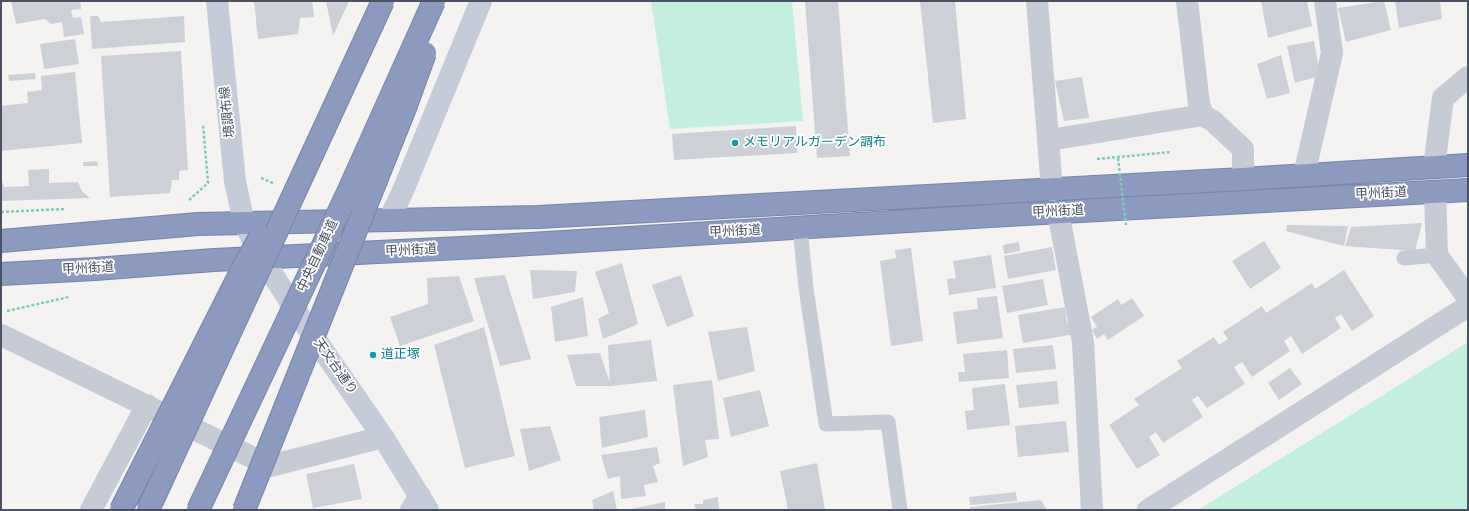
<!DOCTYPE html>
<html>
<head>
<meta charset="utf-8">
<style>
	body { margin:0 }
	#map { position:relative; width:1469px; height:511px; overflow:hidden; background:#f4f3f2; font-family:"Sofia Sans Condensed",sans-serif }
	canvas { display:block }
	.frame { position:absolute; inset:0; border:2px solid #4a5160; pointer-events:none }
</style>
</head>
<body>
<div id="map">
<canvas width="1469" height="511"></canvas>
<div class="frame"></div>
</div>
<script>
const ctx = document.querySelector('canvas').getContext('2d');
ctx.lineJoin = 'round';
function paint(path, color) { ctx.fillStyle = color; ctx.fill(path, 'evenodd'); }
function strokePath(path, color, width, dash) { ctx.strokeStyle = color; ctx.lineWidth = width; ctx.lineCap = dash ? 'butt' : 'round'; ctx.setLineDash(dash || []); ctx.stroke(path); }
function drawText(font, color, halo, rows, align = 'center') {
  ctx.font = font + ' "Sofia Sans Condensed","Noto Sans JP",sans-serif'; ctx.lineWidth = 3.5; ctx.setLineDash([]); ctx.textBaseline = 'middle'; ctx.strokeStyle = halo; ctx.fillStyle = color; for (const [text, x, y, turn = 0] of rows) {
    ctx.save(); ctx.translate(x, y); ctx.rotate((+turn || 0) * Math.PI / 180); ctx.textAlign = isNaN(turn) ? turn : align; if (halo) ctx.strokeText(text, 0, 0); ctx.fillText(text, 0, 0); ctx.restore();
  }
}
const green = new Path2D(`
	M 651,1 L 792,1 L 803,121 L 670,129 Z
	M 1468,342 L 1468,510 L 1198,510 Z`);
const building = new Path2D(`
	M 11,1 L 80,1 L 81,9 L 71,10 L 73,18 L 81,17 L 84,34 L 64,37 L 62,22 L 51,24 L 45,19 L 16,24 Z
	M 254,1 L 312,1 L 314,17 L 300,18 L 298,34 L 258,39 Z
	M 326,1 L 349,1 L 333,36 Z
	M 805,1 L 838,1 L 850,156 L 817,158 Z
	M 920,1 L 955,1 L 966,119 L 933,123 Z
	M 1261,1 L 1307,1 L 1312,26 L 1268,38 Z
	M 1384,1 L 1391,30 L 1346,42 L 1338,8 Z
	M 1395,1 L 1440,1 L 1442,19 L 1399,28 Z
	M 90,16 L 98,16 L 101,22 L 184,16 L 185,42 L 92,49 Z
	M 75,39 L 79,64 L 44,69 L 40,44 Z
	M 1314,41 L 1320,76 L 1295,83 L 1287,46 Z
	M 181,51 L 188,170 L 179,171 L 179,180 L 172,180 L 170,193 L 110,197 L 101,56 Z
	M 1281,55 L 1290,93 L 1267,99 L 1257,64 Z
	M 75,72 L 82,143 L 1,151 L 1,106 L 28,103 L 27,92 L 42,90 L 41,76 Z
	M 35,73 L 36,79 L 9,81 L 8,75 Z
	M 1082,77 L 1089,118 L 1064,121 L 1055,81 Z
	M 796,126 L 797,153 L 674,160 L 672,134 Z
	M 97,161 L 98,166 L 83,166 L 83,162 Z
	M 49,169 L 49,183 L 78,182 L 82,191 L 90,198 L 1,201 L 1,178 L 4,187 L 29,186 L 28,170 Z
	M 1422,223 L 1415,251 L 1345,246 L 1351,227 Z
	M 1287,225 L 1348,226 L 1344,246 L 1286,231 Z
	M 1264,241 L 1281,268 L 1250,289 L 1232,261 Z
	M 1019,242 L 1020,251 L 1004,254 L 1003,245 Z
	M 1052,247 L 1056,270 L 1008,279 L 1004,256 Z
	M 911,248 L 923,341 L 891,346 L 880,261 L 896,258 L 895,250 Z
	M 991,255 L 996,288 L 949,295 L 947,279 L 956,278 L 953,261 Z
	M 622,263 L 638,324 L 603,339 L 598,319 L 609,313 L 595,272 Z
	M 530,270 L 577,271 L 575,292 L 533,299 Z
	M 1344,270 L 1374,316 L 1352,331 L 1341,314 L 1335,318 L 1341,328 L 1302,354 L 1291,336 L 1284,341 L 1290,351 L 1252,377 L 1242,362 L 1234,367 L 1245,384 L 1207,408 L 1198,396 L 1192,400 L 1203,417 L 1163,443 L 1156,432 L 1149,437 L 1160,455 L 1137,469 L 1109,425 L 1139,405 L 1134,399 L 1182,368 L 1177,361 L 1214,337 L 1219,345 L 1228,339 L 1223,332 L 1262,306 L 1266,313 L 1312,283 L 1315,289 Z
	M 505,275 L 531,359 L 500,366 L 474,278 Z
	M 681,275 L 694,316 L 667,327 L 652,285 Z
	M 459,276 L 474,321 L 400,346 L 390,317 L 428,304 L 427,278 Z
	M 1043,279 L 1048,305 L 1007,313 L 1002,286 Z
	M 997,296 L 1003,338 L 957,344 L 953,312 L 978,309 L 977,298 Z
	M 583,297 L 588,336 L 555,342 L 551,307 Z
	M 1132,298 L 1144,316 L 1108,340 L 1104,334 L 1097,339 L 1092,330 L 1097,327 L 1091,317 L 1118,299 L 1121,305 Z
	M 1065,307 L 1067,323 L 1073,321 L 1075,334 L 1023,343 L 1018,315 Z
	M 484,327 L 515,456 L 465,468 L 434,345 Z
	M 747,327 L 755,371 L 718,381 L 708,332 Z
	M 651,340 L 657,381 L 611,386 L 576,386 L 567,355 L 600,353 L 610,383 L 608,345 Z
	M 1053,345 L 1056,369 L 1016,373 L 1013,349 Z
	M 1007,350 L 1009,378 L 959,382 L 958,372 L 965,372 L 963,354 Z
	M 1290,368 L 1302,384 L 1279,400 L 1268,383 Z
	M 712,380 L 719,439 L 705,440 L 708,457 L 683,466 L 673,385 Z
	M 1057,381 L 1059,404 L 1019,408 L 1016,385 Z
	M 1005,384 L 1010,425 L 967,430 L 965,411 L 974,410 L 972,388 Z
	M 760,390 L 769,426 L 731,437 L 723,398 Z
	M 645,410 L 648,437 L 602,448 L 599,417 Z
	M 1066,421 L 1069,452 L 1018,457 L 1015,426 Z
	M 550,426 L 561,460 L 529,471 L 520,429 Z
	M 657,447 L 660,463 L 653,466 L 658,482 L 644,485 L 646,496 L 621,499 L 620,476 L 608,479 L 601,455 Z
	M 817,463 L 825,510 L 788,510 L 780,471 Z
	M 354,464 L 362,499 L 313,508 L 306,474 Z
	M 613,491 L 617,510 L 594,510 L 592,500 Z
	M 1016,492 L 1017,501 L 970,505 L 969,497 Z
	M 718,497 L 719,510 L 696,510 L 694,504 L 703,504 L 703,500 Z
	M 1041,500 L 1047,510 L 970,510 L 970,507 Z
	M 665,502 L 665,510 L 632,510 L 631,509 Z`);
const path = new Path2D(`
	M 1097,159 L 1171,152
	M 261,178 L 273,183
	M 189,200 L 208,183 L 203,124
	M 1,212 L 64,209
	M 7,311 L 69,297`);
const lane = new Path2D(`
	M 800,228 L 806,288 L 826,424 L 888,422 L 900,510
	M 1404,258 L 1437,255`);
const street = new Path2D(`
	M 1037,1 L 1052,190
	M 1187,1 L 1199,104 L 1203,115 L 1213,121 L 1243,149 L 1243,179
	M 1049,140 L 1203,115
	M 1434,167 L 1443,98 L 1468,77
	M 1304,175 L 1332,53 L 1325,1
	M 1435,192 L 1437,255 L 1468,298
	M 1058,212 L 1083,342 L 1092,510
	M 1,335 L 270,466 L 383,437
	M 91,510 L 147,405
	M 411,510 L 420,496
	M 1148,510 L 1468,306`);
const secondary = new Path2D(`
	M 217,1 L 235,181 L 244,223 L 262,258 L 300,317 L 383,437 L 428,510
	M 389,220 L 402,193 L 481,1`);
const highway = new Path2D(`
	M 1,241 L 198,224 L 538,217 L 1243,179 L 1468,165
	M 1,274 L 95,269 L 214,260 L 481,247 L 1007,215 L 1468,190`);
const pathBridge = new Path2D(`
	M 1118,158 L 1126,225`);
const highwayBridge = new Path2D(`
	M 121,510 L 243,268 L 260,237
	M 148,510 L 383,1
	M 198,510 L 349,190 L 434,1
	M 244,510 L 405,108 L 425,53`);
const markers = [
	[735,143,4,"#0f9aa8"],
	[373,355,4,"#0f9aa8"]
];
const streetNames = [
	["境調布線",228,112,-96],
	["甲州街道",1381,194,-3],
	["甲州街道",1058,212,-3],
	["甲州街道",735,232,-3],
	["甲州街道",411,251,-3],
	["中央自動車道",318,256,-65],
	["甲州街道",88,269,-3],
	["天文台通り",335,367,55]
];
const cultureNames = [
	["メモリアルガーデン調布",743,143],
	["道正塚",381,355]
];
paint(green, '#c3f0de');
paint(building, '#ced0d7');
strokePath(highway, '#7785ab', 24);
strokePath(path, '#7bcdb6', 2.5, [3, 2]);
strokePath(lane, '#c7cbd6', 15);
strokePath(street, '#c7cbd6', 22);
strokePath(secondary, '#c6cbda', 22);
strokePath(highway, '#8c9abf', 22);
strokePath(highwayBridge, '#7785ab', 24, []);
strokePath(pathBridge, '#7bcdb6', 2.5, [3, 2]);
strokePath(highwayBridge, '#8c9abf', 22);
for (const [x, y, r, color] of markers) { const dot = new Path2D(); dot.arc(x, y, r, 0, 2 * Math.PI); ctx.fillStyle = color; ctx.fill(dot); strokePath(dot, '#fff', 1.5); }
drawText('13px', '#4a5160', '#fff', streetNames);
drawText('13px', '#0d838f', '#fff', cultureNames, 'left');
</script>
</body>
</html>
